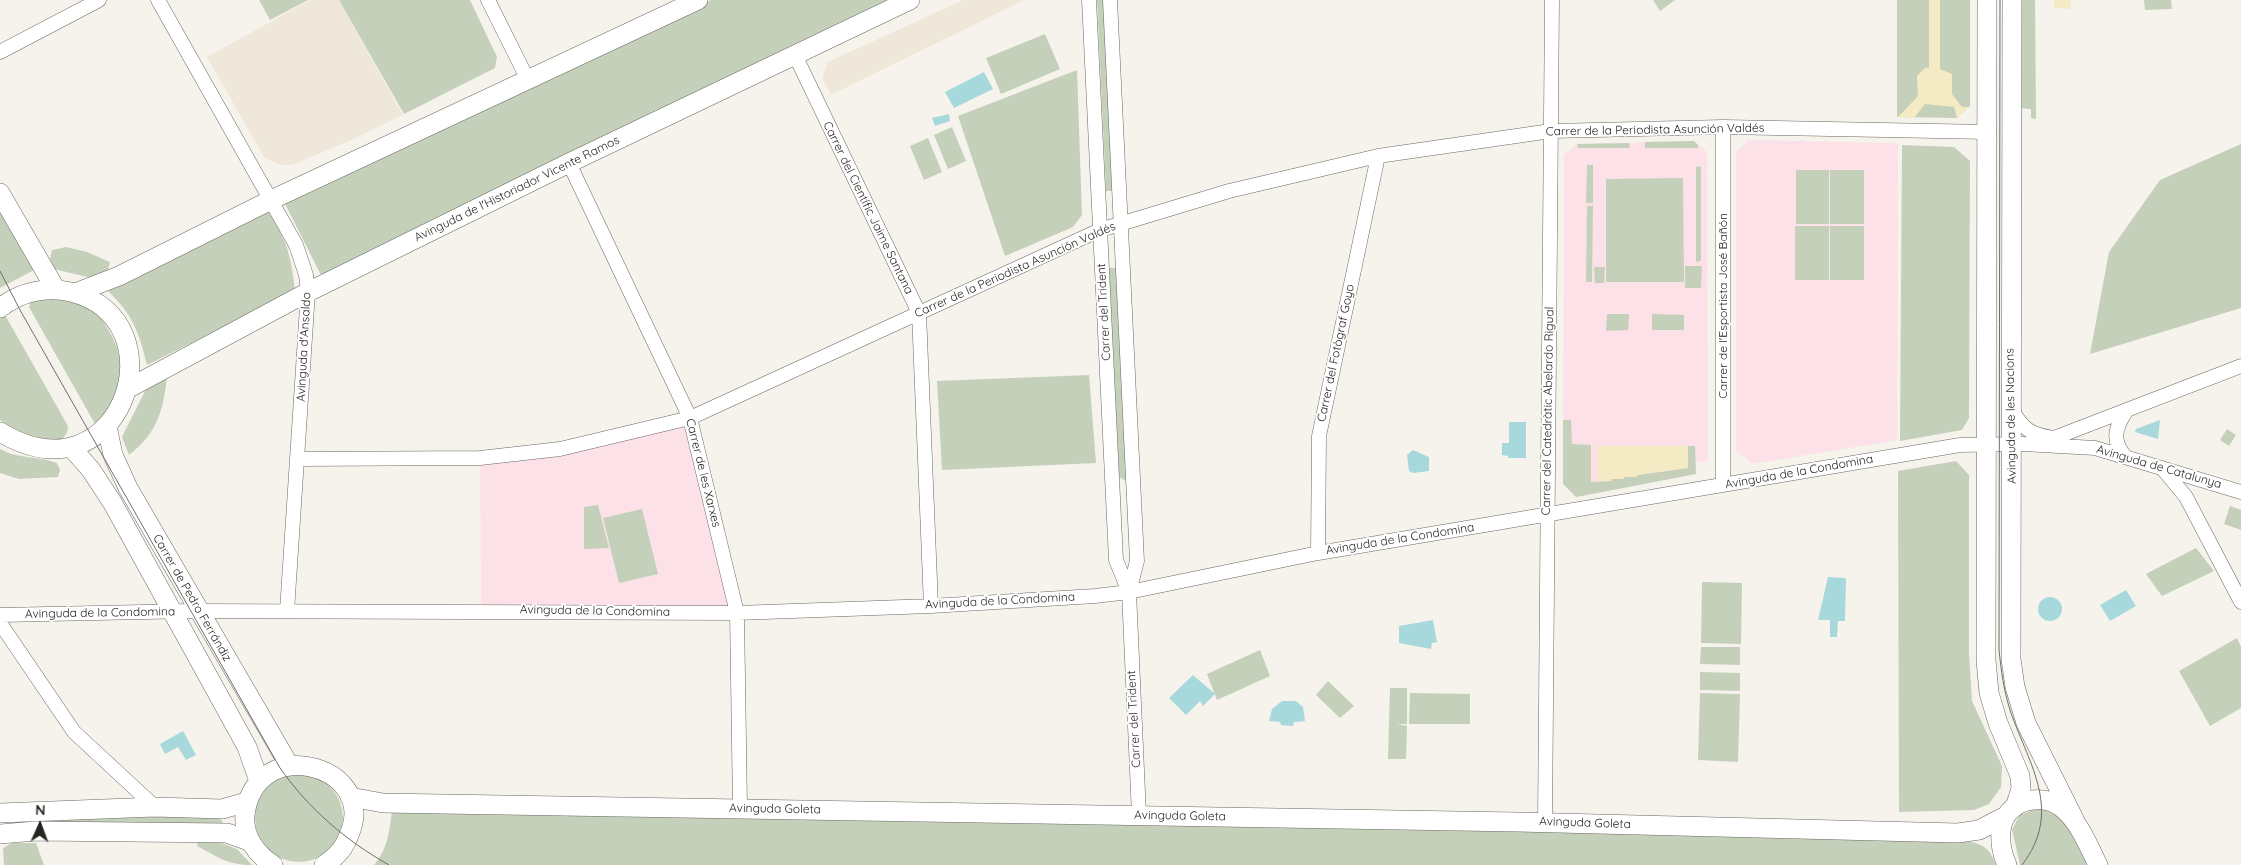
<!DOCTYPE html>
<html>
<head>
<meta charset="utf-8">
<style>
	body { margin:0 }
	#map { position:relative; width:2241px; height:865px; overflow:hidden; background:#f6f3ec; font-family:Quicksand,sans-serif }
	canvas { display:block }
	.north { position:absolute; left:15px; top:800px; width:50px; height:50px; -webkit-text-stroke:4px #fff; paint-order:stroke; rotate:2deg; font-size:14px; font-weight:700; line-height:20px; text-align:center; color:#252421 }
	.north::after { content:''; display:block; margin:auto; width:18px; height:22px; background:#252421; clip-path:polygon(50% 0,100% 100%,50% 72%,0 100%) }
</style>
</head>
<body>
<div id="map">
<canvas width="2241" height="865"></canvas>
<div class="north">N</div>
</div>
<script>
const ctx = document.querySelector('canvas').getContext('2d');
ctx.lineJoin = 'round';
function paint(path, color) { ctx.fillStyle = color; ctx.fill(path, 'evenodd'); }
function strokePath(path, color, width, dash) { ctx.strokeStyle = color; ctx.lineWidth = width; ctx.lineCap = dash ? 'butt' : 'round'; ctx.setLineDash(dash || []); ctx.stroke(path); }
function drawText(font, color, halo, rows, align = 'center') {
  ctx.font = font + ' Quicksand,sans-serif'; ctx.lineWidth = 4; ctx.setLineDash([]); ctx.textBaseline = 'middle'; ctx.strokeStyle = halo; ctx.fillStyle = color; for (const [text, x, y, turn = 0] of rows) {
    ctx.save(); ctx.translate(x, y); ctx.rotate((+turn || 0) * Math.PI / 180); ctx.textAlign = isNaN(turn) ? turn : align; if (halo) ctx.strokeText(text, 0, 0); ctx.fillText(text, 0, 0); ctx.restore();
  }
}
const built = new Path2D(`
	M 310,0 L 339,0 L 403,115 L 347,142 L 292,165 L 280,165 L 264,157 L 207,57 Z
	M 963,0 L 1024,0 L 831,95 L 822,78 L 828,62 Z`);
const education = new Path2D(`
	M 1748,140 L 1898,143 L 1897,440 L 1752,464 L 1736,451 L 1736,153 Z
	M 1694,141 L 1707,152 L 1708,461 L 1695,462 L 1696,474 L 1576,497 L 1563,484 L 1564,155 L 1577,144 Z
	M 690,418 L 737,613 L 481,610 L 480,458 Z`);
const green = new Path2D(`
	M 259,0 L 308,0 L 270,20 Z
	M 339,0 L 470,0 L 497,57 L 495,68 L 404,114 Z
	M 711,0 L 891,0 L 321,275 L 284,202 Z
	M 1097,0 L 1105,0 L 1114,191 L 1106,191 Z
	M 1653,0 L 1675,0 L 1660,11 Z
	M 1897,0 L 1970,0 L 1970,106 L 1957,118 L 1897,117 Z
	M 2020,0 L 2035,0 L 2036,119 L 2031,118 L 2031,109 L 2018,108 Z
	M 2144,0 L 2171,0 L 2172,9 L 2145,10 Z
	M 1045,34 L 1060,69 L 1001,94 L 986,58 Z
	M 1077,70 L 1082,215 L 1073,227 L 1005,256 L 958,116 Z
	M 952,127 L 966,161 L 948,169 L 934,135 Z
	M 928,138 L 942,172 L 924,180 L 910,146 Z
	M 1694,141 L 1698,145 L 1698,148 L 1645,148 L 1645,142 Z
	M 1629,143 L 1630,148 L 1578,148 L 1577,144 Z
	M 2241,144 L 2241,308 L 2090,354 L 2109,252 L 2160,180 Z
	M 1902,145 L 1954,147 L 1970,161 L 1969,418 L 1962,430 L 1900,441 Z
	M 1587,165 L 1593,165 L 1593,203 L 1586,203 Z
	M 1701,166 L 1701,261 L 1696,262 L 1696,167 Z
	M 1796,170 L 1829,170 L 1829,224 L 1796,224 Z
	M 1830,170 L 1864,170 L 1864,224 L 1830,224 Z
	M 1683,178 L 1684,282 L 1606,282 L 1606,179 Z
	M 1587,206 L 1593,206 L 1592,282 L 1586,282 Z
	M 0,207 L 36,269 L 0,288 Z
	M 267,210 C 287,241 291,254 295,291 L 147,365 C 139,332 133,315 108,291 Z
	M 1795,226 L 1829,226 L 1829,280 L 1795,280 Z
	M 1830,226 L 1864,226 L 1864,280 L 1830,280 Z
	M 66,247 L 87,252 L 110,262 L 107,273 L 96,279 L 54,269 L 50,259 L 52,250 Z
	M 1685,266 L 1702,266 L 1701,288 L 1685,288 Z
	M 1594,267 L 1605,267 L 1604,283 L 1595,283 Z
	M 1109,268 L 1117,268 L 1126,481 L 1119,477 Z
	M 44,298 C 64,299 82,303 98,315 C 103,319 106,326 109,331 C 129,363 122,399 95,424 L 29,307 L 31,301 Z
	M 1607,314 L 1629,314 L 1628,330 L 1606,331 Z
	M 1652,314 L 1684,315 L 1684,330 L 1652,330 Z
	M 5,315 L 68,426 L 67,433 L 62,439 C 36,441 21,435 0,420 L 0,319 Z
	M 1089,375 L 1096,463 L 942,470 L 937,381 Z
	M 167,377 C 163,412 157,433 129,455 L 122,437 C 130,420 139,404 147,387 Z
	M 1563,420 L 1571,420 L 1572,444 L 1591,445 L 1591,482 L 1611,481 L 1611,479 L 1624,479 L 1624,477 L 1687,468 L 1688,446 L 1695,446 L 1696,474 L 1576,497 L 1563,484 Z
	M 2227,429 L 2236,435 L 2229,446 L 2220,440 Z
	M 0,449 C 18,459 38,456 57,463 L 60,470 L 58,477 L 19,479 L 0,473 Z
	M 1956,461 L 1969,475 L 1969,653 L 1972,701 L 2002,766 L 2001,787 L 1989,804 L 1974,810 L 1899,812 L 1898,471 Z
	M 598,505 L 609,548 L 584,549 L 584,507 Z
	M 2230,506 L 2241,510 L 2241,530 L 2224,524 Z
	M 642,509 L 658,574 L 619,583 L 603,518 Z
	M 2196,548 L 2214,571 L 2162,596 L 2146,574 Z
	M 1702,582 L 1742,583 L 1741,644 L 1701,643 Z
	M 2237,638 L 2241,647 L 2241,708 L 2210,726 L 2179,671 Z
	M 1701,647 L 1740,647 L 1740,665 L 1700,664 Z
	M 1260,650 L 1270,676 L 1217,700 L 1207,674 Z
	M 1700,672 L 1740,673 L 1740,691 L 1700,690 Z
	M 1328,681 L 1354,706 L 1340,718 L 1316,695 Z
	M 1390,688 L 1407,688 L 1407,724 L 1397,724 L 1407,726 L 1406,759 L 1388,759 Z
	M 1410,693 L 1470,694 L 1470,724 L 1409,724 Z
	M 1700,693 L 1740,694 L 1738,762 L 1698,760 Z
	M255 818a44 44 0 1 1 88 0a44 44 0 1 1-88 0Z
	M 2035,809 C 2066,809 2075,842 2088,865 L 2020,865 L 2012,830 L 2019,816 Z
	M 392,811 L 1203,821 L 1967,841 C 1984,844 1990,849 1996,865 L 374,865 C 388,849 389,832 392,811 Z
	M 219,816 L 223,823 L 30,826 L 21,819 Z
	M 198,841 L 217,841 L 237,849 L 252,865 C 227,865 218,857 197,846 Z
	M 12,843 L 36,843 L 44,865 L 4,865 L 3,848 Z`);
const sand = new Path2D(`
	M 1929,0 L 1940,0 L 1940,69 L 1952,74 L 1952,94 L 1962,107 L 1969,107 L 1957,118 L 1954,107 L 1925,104 L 1914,118 L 1898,117 L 1918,96 L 1917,76 L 1925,68 L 1929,68 Z
	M 2054,0 L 2071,0 L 2071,9 L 2054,8 Z
	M 1598,446 L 1688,446 L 1688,468 L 1637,475 L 1637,477 L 1624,477 L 1624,479 L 1611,479 L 1612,481 L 1598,481 Z`);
const water = new Path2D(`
	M 984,72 L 993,89 L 954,108 L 945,92 Z
	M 949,114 L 950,121 L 935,126 L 932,118 Z
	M 2160,420 L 2158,439 L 2135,432 L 2136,429 Z
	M 1509,422 L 1526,422 L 1526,458 L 1508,458 L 1508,456 L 1502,455 L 1502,443 L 1509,443 Z
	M 1413,450 L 1429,457 L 1429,471 L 1413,473 L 1409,471 L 1407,455 Z
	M 1828,577 L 1846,578 L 1845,621 L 1838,621 L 1837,637 L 1830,637 L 1830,620 L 1818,620 Z
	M 2126,590 L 2136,606 L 2110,621 L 2100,605 Z
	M2038 609a12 12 0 1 1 24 0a12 12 0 1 1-24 0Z
	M 1433,620 L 1437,642 L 1432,643 L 1431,649 L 1399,643 L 1399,626 Z
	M 1193,675 L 1215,694 L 1203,706 L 1200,701 L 1186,715 L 1169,698 Z
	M 1282,701 L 1296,701 L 1303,707 L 1305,721 L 1294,722 L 1293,726 L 1281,725 L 1280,722 L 1269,721 L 1272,709 Z
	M 183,731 L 196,755 L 186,760 L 178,747 L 165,754 L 160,744 Z`);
const street = new Path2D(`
	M 158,0 L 296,245 L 306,275 L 308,292 L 287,611
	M 488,0 L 528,80
	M 1089,0 L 1116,560 L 1129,592
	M 1110,0 L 1137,561 L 1129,592 L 1139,815
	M 0,52 L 99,0
	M 795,55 L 919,313 L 931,606
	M 1723,127 L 1723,485
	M 569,163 L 690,418 L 737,613 L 740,808
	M 2012,410 C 2024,430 2030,434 2053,438
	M 2043,440 L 2054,438 L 2241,366
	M 2124,455 C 2111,439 2116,426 2127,410
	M 298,459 L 480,458 L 560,449 L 690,418 L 1100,230 L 1229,191 L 1378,156 L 1551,131 L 1723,127 L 1989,132
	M 2162,468 L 2186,497 L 2241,602
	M 1318,553 L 1319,436 L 1378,156
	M 0,615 L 192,611 L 737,613 L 931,606 L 1095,596 L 1129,592 L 1318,553 L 1960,445 L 2023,444 L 2095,448 L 2241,492
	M 0,623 L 74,732 L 155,807
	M 1545,822 L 1552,0`);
const secondary = new Path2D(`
	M 1987,0 L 1986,660 L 1989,693 L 1998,723 L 2020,776 L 2021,789 L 2015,807
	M 2012,0 L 2011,659 L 2015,687 L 2026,723 L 2074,819
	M 0,193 L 56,290
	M 75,293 L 119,276 L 271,200 L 698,0
	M 0,308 C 20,292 46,286 71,292 C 183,320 121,505 0,432
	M 129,388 L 308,292 L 569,163 L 910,0
	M 107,426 L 113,455 L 128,488 L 289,765
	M 71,447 L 91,470 L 112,502 L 247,747 L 259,781
	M 350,797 L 383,803 L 1518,822 L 1958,833 L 1979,830 L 2006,816
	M 0,813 L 155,807 L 222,809 L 247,802
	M 0,834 L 36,831 L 227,833 L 249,841
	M 273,865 C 256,854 243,836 245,815 C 255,733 374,764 351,830 C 345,847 339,855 324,865
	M 2007,865 C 2002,854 2000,843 2001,831 C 2004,802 2038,791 2061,807 C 2079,821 2088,845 2098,865`);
const tram = new Path2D(`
	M 2000,0 L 1999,649 C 2001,671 2004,692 2011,713 C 2030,766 2063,812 2022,865
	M 0,271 L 20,310 L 280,768 C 309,809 345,840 389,865`);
const streetNames = [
	["Carrer de la Periodista Asunción Valdés",1655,130,-1],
	["Avinguda de l'Historiador Vicente Ramos",517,189,-26],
	["Carrer del Científic Jaime Santana",868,208,64],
	["Carrer de la Periodista Asunción Valdés",1015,270,-24],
	["Carrer de l'Esportista José Bañón",1723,306,-90],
	["Carrer del Trident",1104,312,-93],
	["Avinguda d'Ansaldo",304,347,-87],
	["Carrer del Fotògraf Goyo",1336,353,-78],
	["Carrer del Catedràtic Abelardo Rigual",1548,411,-89],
	["Avinguda de les Nacions",2011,416,-91],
	["Avinguda de Catalunya",2159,467,16],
	["Avinguda de la Condomina",1799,472,-10],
	["Carrer de les Xarxes",703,473,76],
	["Avinguda de la Condomina",1400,539,-9],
	["Carrer de Pedro Ferrándiz",192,598,60],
	["Avinguda de la Condomina",1000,601,-3],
	["Avinguda de la Condomina",595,611,1],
	["Avinguda de la Condomina",100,613,-1],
	["Carrer del Trident",1134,719,-93],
	["Avinguda Goleta",775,809,1],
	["Avinguda Goleta",1180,816,1],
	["Avinguda Goleta",1585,823,2]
];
paint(built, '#efe8da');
paint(education, '#fce2e8');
paint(green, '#c4d0ba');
paint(sand, '#f4eac4');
paint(water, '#a7d9dc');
strokePath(street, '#6a6761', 15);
strokePath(secondary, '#6a6761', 20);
strokePath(street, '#fff', 14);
strokePath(secondary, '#fff', 19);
strokePath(tram, '#6f6e69', 1);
drawText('12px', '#252421', '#fff', streetNames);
</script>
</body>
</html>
